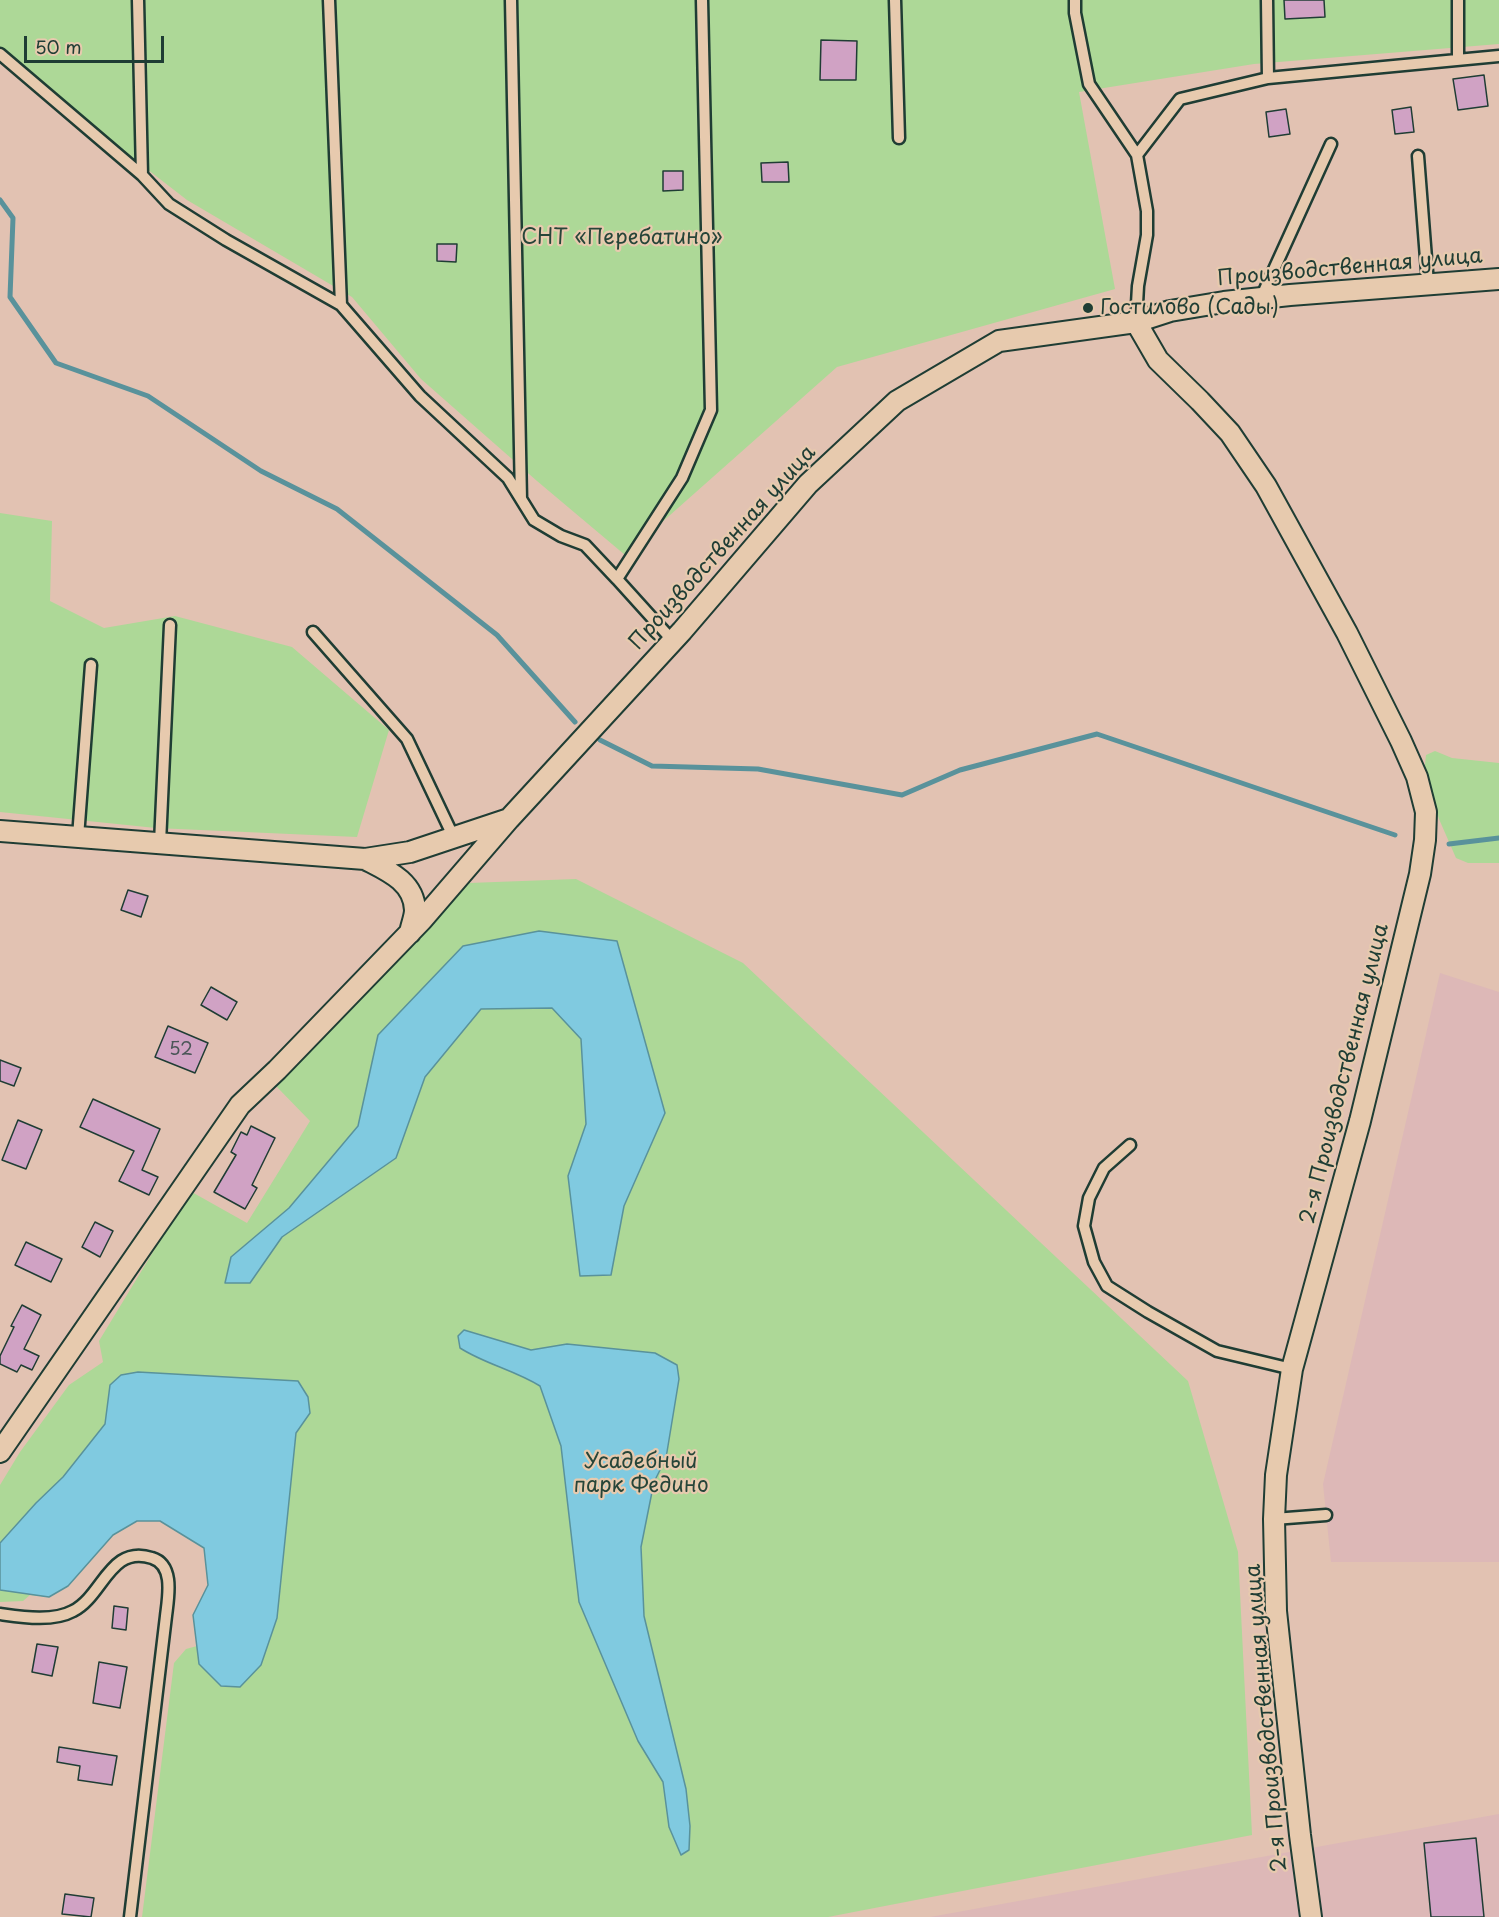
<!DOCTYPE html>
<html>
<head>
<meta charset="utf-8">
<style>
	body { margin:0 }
	#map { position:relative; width:1499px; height:1917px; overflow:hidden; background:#e2c2b2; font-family:"Playpen Sans",sans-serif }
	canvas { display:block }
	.scale { position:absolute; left:24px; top:36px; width:140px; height:27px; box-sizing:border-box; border:3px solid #1f3d34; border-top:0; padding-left:8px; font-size:18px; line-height:21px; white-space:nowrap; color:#1f3d34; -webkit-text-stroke:4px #e7caae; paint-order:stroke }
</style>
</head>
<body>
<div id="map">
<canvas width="1499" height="1917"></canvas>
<div class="scale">50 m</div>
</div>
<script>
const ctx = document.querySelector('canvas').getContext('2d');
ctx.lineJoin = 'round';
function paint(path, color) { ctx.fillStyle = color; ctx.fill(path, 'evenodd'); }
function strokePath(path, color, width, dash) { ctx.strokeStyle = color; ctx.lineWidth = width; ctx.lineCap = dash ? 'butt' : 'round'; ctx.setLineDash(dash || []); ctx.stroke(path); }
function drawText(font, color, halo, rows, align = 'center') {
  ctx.font = font + ' "Playpen Sans",sans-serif'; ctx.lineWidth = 4.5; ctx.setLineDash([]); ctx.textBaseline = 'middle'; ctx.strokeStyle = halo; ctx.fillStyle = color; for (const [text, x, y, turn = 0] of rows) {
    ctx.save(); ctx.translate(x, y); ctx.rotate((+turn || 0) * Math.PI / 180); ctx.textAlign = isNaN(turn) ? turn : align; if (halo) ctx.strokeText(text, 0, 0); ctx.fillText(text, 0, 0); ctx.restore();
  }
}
const built = new Path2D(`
	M 1440,973 L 1499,992 L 1499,1562 L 1331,1562 L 1323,1484 Z
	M 1499,1814 L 1499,1917 L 930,1917 Z`);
const green = new Path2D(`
	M 0,0 L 1499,0 L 1499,44 L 1254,64 L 1079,92 L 1115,289 L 837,367 L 625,555 L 537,481 L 421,379 L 352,297 L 187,200 L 112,142 L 0,47 Z
	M 0,513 L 52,521 L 50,601 L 104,628 L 175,616 L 292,647 L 389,730 L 357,837 L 156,828 L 0,812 Z
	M 1435,751 L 1452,758 L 1499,763 L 1499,863 L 1468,863 L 1456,858 L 1439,819 L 1424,773 L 1426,755 Z
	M 576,879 L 743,963 L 1188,1381 L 1238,1552 L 1252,1835 L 828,1917 L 142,1917 L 174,1663 L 186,1649 L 197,1646 L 193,1615 L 208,1585 L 204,1548 L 160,1521 L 137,1521 L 113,1535 L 68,1586 L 49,1597 L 30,1595 L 23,1601 L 0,1602 L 0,1485 L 20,1452 L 69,1385 L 103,1362 L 99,1341 L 190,1191 L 247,1223 L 310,1121 L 276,1086 L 469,883 Z`);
const water = new Path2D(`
	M 539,931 L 617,941 L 665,1113 L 624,1206 L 611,1275 L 580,1276 L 568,1176 L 586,1124 L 581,1039 L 552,1008 L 481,1009 L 425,1077 L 396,1158 L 282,1237 L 250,1283 L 225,1283 L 231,1257 L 289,1208 L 358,1126 L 378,1035 L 463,946 Z
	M 464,1330 L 531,1350 L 567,1344 L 655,1353 L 677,1365 L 679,1379 L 666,1458 L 654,1482 L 641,1547 L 644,1616 L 686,1789 L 690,1826 L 689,1850 L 681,1855 L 669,1827 L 663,1782 L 638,1741 L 579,1602 L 561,1446 L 540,1386 C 514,1370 485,1364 460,1348 L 458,1336 Z
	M 138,1372 L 298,1381 L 308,1397 L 310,1413 L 296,1433 L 277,1618 L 261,1665 L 240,1687 L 221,1686 L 199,1664 L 193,1615 L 208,1585 L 204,1548 L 160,1521 L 137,1521 L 113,1535 L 68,1586 L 49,1597 L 0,1590 L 0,1543 L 36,1503 L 63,1477 L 105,1424 L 110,1385 L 121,1375 Z`);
const stream = new Path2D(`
	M 0,200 L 13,218 L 10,297 L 56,363 L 148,396 L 261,471 L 337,509 L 497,635 L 575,722
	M 600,740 L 652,766 L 758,769 L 902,795 L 960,770 L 1097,734 L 1395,835
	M 1449,844 L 1499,838`);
const building = new Path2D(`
	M 1284,0 L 1324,0 L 1325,17 L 1285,19 Z
	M 821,40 L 857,41 L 856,80 L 820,80 Z
	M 1484,75 L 1488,106 L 1458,110 L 1453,79 Z
	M 1411,107 L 1414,132 L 1395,134 L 1392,110 Z
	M 1286,109 L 1290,134 L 1269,137 L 1266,112 Z
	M 788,162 L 789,182 L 762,182 L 761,163 Z
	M 663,171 L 683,171 L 683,190 L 663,191 Z
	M 437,244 L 457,244 L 456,262 L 437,261 Z
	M 128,890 L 148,896 L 141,917 L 121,910 Z
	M 211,987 L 237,1002 L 227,1020 L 201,1005 Z
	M 168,1026 L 208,1043 L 195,1073 L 155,1057 Z
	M 0,1060 L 21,1068 L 14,1086 L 0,1081 Z
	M 93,1099 L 160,1129 L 142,1170 L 158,1177 L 149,1195 L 119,1181 L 134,1151 L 80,1127 Z
	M 18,1120 L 42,1130 L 26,1169 L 2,1160 Z
	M 251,1126 L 275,1138 L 252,1185 L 257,1188 L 245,1209 L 214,1192 L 236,1155 L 231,1152 L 241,1132 L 247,1135 Z
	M 95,1222 L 113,1231 L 100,1257 L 82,1247 Z
	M 26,1242 L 62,1259 L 51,1282 L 15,1265 Z
	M 22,1305 L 41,1315 L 24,1349 L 39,1356 L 32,1370 L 21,1365 L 17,1372 L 0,1364 L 0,1356 L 14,1327 L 11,1326 Z
	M 114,1606 L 128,1608 L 126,1630 L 112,1628 Z
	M 37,1644 L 58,1647 L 52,1676 L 32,1672 Z
	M 99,1662 L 127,1667 L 120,1708 L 93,1703 Z
	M 59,1747 L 117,1756 L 112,1785 L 78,1780 L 80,1766 L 57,1762 Z
	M 1476,1838 L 1484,1917 L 1431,1917 L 1424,1843 Z
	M 65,1894 L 94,1898 L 91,1917 L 62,1914 Z`);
const lane = new Path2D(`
	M 138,0 L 142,175 L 169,204 L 226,240 L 341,305
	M 329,0 L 341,305 L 420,396 L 508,478 L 534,520 L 561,536 L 585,545 L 617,579
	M 511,0 L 521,499
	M 895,0 L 899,138
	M 1075,0 L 1075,13 L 1089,84 L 1137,155 L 1147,211 L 1147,235 L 1138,286 L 1136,322
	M 1267,0 L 1268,78
	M 1458,0 L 1458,60
	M 0,54 L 142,175
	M 1137,155 L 1180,99 L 1268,78 L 1499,56
	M 1418,156 L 1428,284
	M 1261,298 L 1331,144
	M 313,632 L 407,739 L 454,838
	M 673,641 L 617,579 L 682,478 L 711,410 L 702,0
	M 78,837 L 91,665
	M 160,843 L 170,625
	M 1130,1145 L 1104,1168 L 1089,1198 L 1084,1226 L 1094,1262 L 1107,1286 L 1148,1312 L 1217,1351 L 1292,1369
	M 1274,1519 L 1326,1515
	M 0,1614 C 22,1617 53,1622 73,1611 C 103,1596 110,1544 152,1558 C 175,1565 168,1598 166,1616 L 130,1917`);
const street = new Path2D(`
	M 1136,322 L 1158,360 L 1200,401 L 1230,433 L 1266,486 L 1347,633 L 1401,741 L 1417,777 L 1426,812 L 1425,840 L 1420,874 L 1360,1121 L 1292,1369 L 1276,1475 L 1274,1519 L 1276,1611 L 1300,1835 L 1311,1917
	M 0,831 L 365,859 L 410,852 L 509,819
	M 365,859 C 386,870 414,881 415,910 C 415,917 411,926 410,933
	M 0,1452 L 240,1105 L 277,1070 L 422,920 L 509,819 L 682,631 L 808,484 L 897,401 L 999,341 L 1136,322 L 1170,311 L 1224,302 L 1290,295 L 1499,279`);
const markers = [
	[1088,308,6,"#1f3d34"]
];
const numberNames = [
	["52",181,1050]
];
const parkNames = [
	["СНТ «Перебатино»",622,238],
	["Усадебный",641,1462],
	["парк Федино",641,1486]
];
const streetNames = [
	["Производственная улица",1350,268,-5],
	["Производственная улица",723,548,-48],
	["2-я Производственная улица",1345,1074,-76],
	["2-я Производственная улица",1267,1718,-95]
];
const poiNames = [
	["Гостилово (Сады)",1100,308]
];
paint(built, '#ddb8b7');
paint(green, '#add897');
paint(water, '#80cae0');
strokePath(water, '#59929b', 1.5);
strokePath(stream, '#59929b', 5);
paint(building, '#d0a2c4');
strokePath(building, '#1f3d34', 1.5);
strokePath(lane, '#1f3d34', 15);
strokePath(street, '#1f3d34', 24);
strokePath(lane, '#e7caae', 10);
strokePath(street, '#e7caae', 20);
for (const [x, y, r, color] of markers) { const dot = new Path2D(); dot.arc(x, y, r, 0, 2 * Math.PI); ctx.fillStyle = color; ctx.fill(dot); strokePath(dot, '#e7caae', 2); }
drawText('18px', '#4b5658', null, numberNames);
drawText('21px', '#264539', '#e7caae', parkNames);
drawText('21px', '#1f3d34', '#e7caae', streetNames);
drawText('21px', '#1f3d34', '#e7caae', poiNames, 'left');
</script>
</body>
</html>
